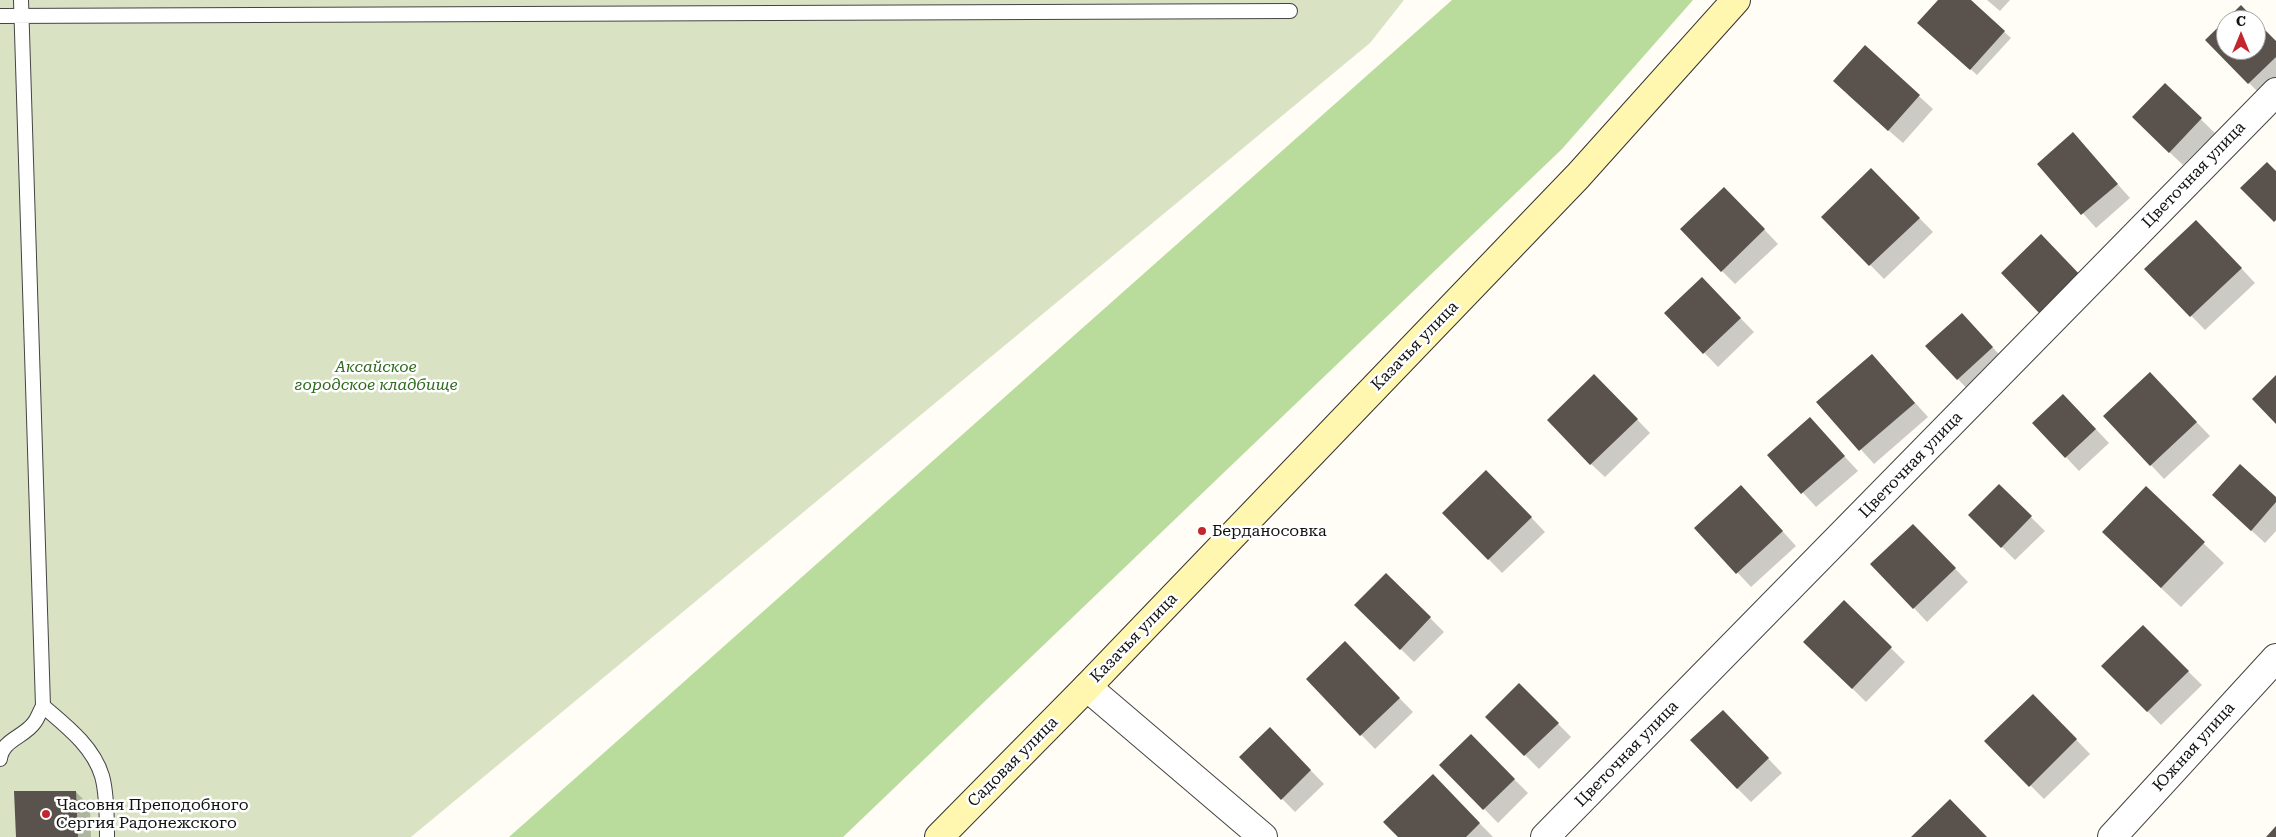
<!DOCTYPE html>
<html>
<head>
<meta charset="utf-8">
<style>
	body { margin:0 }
	#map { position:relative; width:2276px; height:837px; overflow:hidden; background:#fffdf5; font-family:"Roboto Serif",serif }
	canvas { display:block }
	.north { position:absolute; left:2216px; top:10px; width:50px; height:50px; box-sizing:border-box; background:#fff; border:1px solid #a0a0a0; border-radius:50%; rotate:0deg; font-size:14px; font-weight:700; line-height:20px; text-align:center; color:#111 }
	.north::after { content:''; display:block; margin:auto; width:18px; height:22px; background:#c4262e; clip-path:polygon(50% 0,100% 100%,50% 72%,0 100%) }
</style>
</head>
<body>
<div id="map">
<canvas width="2276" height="837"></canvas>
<div class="north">С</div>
</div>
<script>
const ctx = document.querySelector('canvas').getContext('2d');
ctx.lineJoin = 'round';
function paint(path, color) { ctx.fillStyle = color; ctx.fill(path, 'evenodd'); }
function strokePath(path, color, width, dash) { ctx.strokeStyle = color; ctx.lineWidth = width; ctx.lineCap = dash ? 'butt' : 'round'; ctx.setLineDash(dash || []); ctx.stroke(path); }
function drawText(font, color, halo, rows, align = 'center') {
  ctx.font = font + ' "Roboto Serif",serif'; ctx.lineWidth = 5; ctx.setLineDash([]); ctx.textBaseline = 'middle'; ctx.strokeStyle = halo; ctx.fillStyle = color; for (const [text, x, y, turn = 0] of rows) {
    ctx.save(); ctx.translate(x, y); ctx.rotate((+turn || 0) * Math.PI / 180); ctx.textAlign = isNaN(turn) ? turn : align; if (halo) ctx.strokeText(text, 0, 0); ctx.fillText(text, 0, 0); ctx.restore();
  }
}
const forest = new Path2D(`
	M 1452,0 L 1693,0 L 1562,149 L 843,837 L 509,837 Z`);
const cemetery = new Path2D(`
	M 0,0 L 1404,0 L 1370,43 L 411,837 L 0,837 Z`);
const shadow = new Path2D(`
	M 1940,0 L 1969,0 L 2011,38 L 1977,75 L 1926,29 Z
	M 1987,0 L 2010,0 L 2000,11 Z
	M 2226,21 L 2226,50 L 2256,50 L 2256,22 L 2276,42 L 2276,84 L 2263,97 L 2206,40 Z
	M 1865,47 L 1933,109 L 1903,143 L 1848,95 Z
	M 2165,85 L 2215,133 L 2183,165 L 2147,131 Z
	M 2073,134 L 2130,198 L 2096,228 L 2039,164 Z
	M 1871,169 L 1933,232 L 1884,279 L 1823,217 Z
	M 1738,202 L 1778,244 L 1735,284 L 1722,271 Z
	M 2210,235 L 2255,283 L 2205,330 L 2146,269 Z
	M 1702,279 L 1754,332 L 1718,367 L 1666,313 Z
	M 1975,328 L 2006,362 L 1971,393 L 1927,346 Z
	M 1872,355 L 1928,417 L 1874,464 L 1818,402 Z
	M 2163,387 L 2210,436 L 2164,479 L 2151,465 Z
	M 1608,389 L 1650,433 L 1605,477 L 1591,464 Z
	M 2077,409 L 2109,443 L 2079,471 L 2034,423 Z
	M 1810,419 L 1858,471 L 1816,507 L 1769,455 Z
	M 1500,485 L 1545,532 L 1502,573 L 1444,513 Z
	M 1999,486 L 2045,531 L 2015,560 L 1970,515 Z
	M 2146,488 L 2224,563 L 2181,607 L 2123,552 Z
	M 2213,495 L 2276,499 L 2276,531 L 2265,543 Z
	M 1754,500 L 1796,546 L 1751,587 L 1696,528 Z
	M 1913,525 L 1968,582 L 1927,622 L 1914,608 Z
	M 1386,574 L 1444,632 L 1414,662 L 1356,605 Z
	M 1844,602 L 1905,662 L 1866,702 L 1805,642 Z
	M 2143,627 L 2202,685 L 2161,725 L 2103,666 Z
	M 1345,643 L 1413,712 L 1375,749 L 1307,679 Z
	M 1519,684 L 1571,737 L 1539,769 L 1487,717 Z
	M 2033,695 L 2090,754 L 2044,799 L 1986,741 Z
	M 1736,725 L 1782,773 L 1751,802 L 1737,788 Z
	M 1270,729 L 1324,784 L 1295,812 L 1241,757 Z
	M 1471,736 L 1528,793 L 1498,823 L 1441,765 Z
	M 1433,776 L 1493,837 L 1400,837 Z
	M 76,792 L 90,806 L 91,837 L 17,837 Z`);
const building = new Path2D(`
	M 1938,0 L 1971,0 L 2005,31 L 1970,70 L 1917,23 Z
	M 2241,5 L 2255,20 L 2226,20 L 2226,50 L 2256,50 L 2256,21 L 2276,41 L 2276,57 L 2248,84 L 2205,40 Z
	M 1865,45 L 1920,95 L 1888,131 L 1833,81 Z
	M 2165,83 L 2202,118 L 2169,153 L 2132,117 Z
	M 2073,132 L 2118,184 L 2081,215 L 2037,164 Z
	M 2267,162 L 2276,171 L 2276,220 L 2274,222 L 2240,188 Z
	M 1871,168 L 1920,218 L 1869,266 L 1821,217 Z
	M 1724,187 L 1765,229 L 1721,272 L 1680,229 Z
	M 2196,220 L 2242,268 L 2190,317 L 2144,269 Z
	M 2041,234 L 2083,278 L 2042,316 L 2001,273 Z
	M 1702,277 L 1741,318 L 1703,354 L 1664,313 Z
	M 1962,313 L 1993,347 L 1957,380 L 1925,346 Z
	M 1872,354 L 1915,403 L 1859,451 L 1816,402 Z
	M 2150,372 L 2197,422 L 2150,466 L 2103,416 Z
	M 1594,374 L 1638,419 L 1590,465 L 1547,420 Z
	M 2276,375 L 2276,424 L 2252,399 Z
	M 2063,394 L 2096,429 L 2065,458 L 2032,423 Z
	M 1810,417 L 1845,456 L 1801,494 L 1767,455 Z
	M 2240,464 L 2276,497 L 2276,502 L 2251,531 L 2212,495 Z
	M 1486,470 L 1532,517 L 1488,560 L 1442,513 Z
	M 1999,484 L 2032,516 L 2001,548 L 1968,515 Z
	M 1741,485 L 1783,531 L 1736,574 L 1694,528 Z
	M 2146,486 L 2205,542 L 2161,588 L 2102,532 Z
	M 1913,524 L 1956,568 L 1913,609 L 1870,564 Z
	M 1386,573 L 1431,617 L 1400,650 L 1354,605 Z
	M 1844,600 L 1892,647 L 1852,689 L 1803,642 Z
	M 2143,625 L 2189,671 L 2147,712 L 2101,666 Z
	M 1345,641 L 1400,698 L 1360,736 L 1306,679 Z
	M 1519,683 L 1559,723 L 1524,756 L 1485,717 Z
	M 2033,694 L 2077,739 L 2029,787 L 1984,741 Z
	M 1723,710 L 1769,758 L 1737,789 L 1690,740 Z
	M 1270,727 L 1311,770 L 1281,800 L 1239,757 Z
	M 1471,734 L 1515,779 L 1483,810 L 1439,765 Z
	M 1433,774 L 1480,823 L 1466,837 L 1398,837 L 1383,822 Z
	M 14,791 L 76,791 L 78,837 L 16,837 Z
	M 1950,799 L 1987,837 L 1911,837 Z
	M 2276,826 L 2276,837 L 2266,837 Z`);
const lane = new Path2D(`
	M 21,0 L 43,706 C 65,725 93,746 102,776 C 106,790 107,822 107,837
	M 0,16 L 1290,11
	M 0,759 C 2,740 24,737 34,723 C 38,718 40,711 43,706`);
const street = new Path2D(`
	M 1087,687 L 1263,837
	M 1545,837 L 2276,92
	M 2112,837 L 2276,658`);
const secondary = new Path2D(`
	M 939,837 L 1087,687 L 1578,176 L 1736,0`);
const markers = [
	[1202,531,5,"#c4262e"],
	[46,814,5,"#c4262e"]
];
const streetNames = [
	["Цветочная улица",2194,175,-46],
	["Казачья улица",1415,346,-46],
	["Цветочная улица",1911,465,-46],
	["Казачья улица",1134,638,-46],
	["Южная улица",2194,747,-48],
	["Цветочная улица",1627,754,-46],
	["Садовая улица",1013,762,-45]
];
const parkNames = [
	["Аксайское",376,367],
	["городское кладбище",376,385]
];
const poiNames = [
	["Берданосовка",1212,531],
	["Часовня Преподобного",56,805],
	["Сергия Радонежского",56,823]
];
paint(forest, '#b9dc9c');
paint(cemetery, '#d9e3c4');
paint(shadow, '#0003');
paint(building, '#5a524d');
strokePath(lane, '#444', 16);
strokePath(street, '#444', 30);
strokePath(secondary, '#333', 30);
strokePath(lane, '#fff', 14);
strokePath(street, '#fff', 28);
strokePath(secondary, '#fff6b0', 28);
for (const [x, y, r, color] of markers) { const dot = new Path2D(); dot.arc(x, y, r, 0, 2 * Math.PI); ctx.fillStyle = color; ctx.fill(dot); strokePath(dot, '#fff', 2); }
drawText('16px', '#111', '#fff', streetNames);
drawText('italic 16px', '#2f6b1f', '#fff', parkNames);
drawText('16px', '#111', '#fff', poiNames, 'left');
</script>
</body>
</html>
